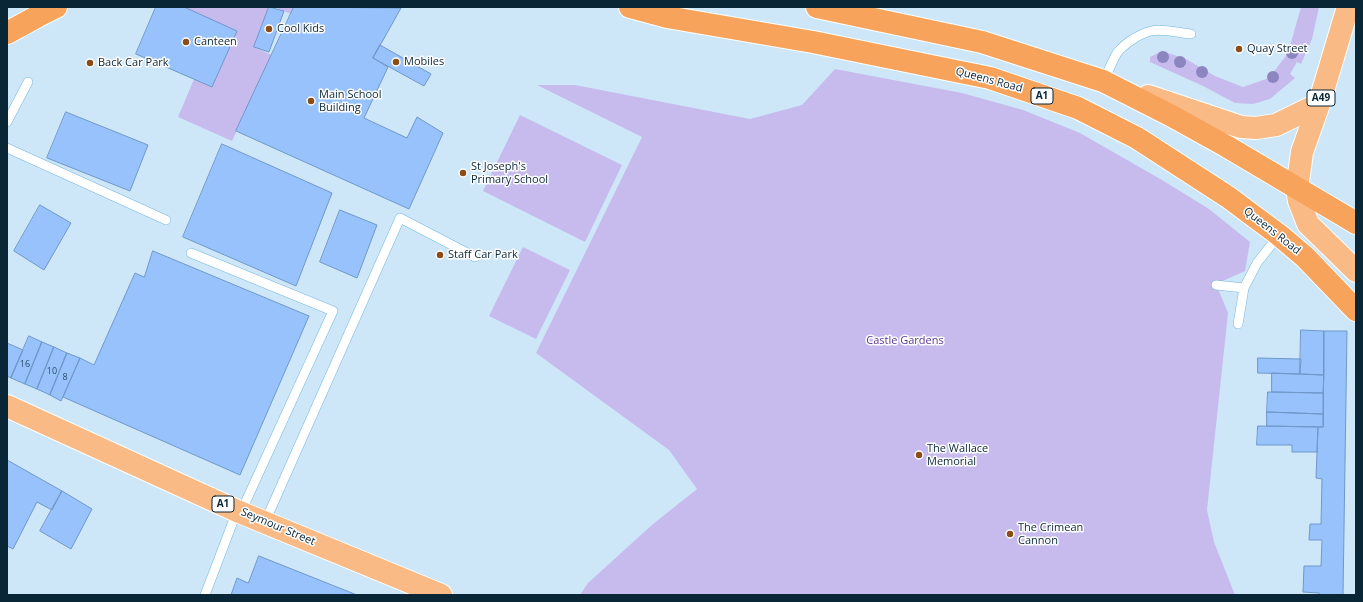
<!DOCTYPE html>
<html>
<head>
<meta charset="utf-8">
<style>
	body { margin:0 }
	#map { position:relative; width:1363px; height:602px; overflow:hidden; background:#cde7f8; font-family:"Open Sans",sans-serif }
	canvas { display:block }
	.frame { position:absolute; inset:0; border:8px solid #092636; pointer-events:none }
</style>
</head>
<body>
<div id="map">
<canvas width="1363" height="602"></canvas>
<div class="frame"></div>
</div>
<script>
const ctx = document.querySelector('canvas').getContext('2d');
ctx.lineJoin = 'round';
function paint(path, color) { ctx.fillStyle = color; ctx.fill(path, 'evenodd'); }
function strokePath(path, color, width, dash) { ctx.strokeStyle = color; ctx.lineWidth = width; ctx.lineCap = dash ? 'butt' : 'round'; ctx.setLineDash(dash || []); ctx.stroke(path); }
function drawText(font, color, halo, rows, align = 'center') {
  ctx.font = font + ' "Open Sans",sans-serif'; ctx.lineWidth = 3; ctx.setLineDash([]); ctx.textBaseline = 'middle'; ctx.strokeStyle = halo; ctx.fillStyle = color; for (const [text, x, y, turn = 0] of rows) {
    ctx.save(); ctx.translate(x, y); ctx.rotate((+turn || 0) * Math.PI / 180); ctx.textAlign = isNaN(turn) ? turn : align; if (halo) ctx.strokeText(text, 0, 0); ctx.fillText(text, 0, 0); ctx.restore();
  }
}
const green = new Path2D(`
	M 184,7 L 271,7 L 254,47 L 272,55 L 232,141 L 178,117 L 194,79 L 212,87 Z
	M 274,7 L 294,7 L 291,14 Z
	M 1301,7 L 1319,7 L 1312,39 L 1301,64 L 1297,62 L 1290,74 L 1295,78 L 1270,99 L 1253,104 L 1235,103 L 1203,86 L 1150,62 L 1150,57 L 1162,51 L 1186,59 L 1215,76 L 1243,87 L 1269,78 L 1288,53 Z
	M 835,69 L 962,93 L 1023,110 L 1080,133 L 1162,180 L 1209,209 L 1250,242 L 1245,271 L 1216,284 L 1228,313 L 1207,510 L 1214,542 L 1235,595 L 580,595 L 588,583 L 653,524 L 697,489 L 669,450 L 536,353 L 642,137 L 537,85 L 575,85 L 750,119 L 802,105 Z
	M 520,115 L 622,165 L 585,242 L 483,191 Z
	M 523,247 L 570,270 L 536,339 L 489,316 Z`);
const building = new Path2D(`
	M 156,7 L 184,7 L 237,31 L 212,87 L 136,54 Z
	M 269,7 L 284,11 L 269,52 L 254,47 Z
	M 294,7 L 401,8 L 373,58 L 388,67 L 364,118 L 407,138 L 417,117 L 443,133 L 409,209 L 236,131 Z
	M 380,45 L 431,74 L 424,86 L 373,58 Z
	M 66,112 L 148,145 L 130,191 L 47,158 Z
	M 222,144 L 332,193 L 296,286 L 183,237 Z
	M 40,205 L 71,223 L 44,270 L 14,251 Z
	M 340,210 L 377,225 L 357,278 L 320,262 Z
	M 153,251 L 309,316 L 240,475 L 63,397 L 80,358 L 94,365 L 135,273 L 144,277 Z
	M 1301,330 L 1324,331 L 1324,375 L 1300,374 Z
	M 1324,331 L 1347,331 L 1343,595 L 1319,595 L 1319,593 L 1303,592 L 1304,566 L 1321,566 L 1322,540 L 1309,540 L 1310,524 L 1321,524 L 1322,479 L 1316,478 L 1318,427 L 1323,427 Z
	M 29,336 L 42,342 L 25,384 L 11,378 Z
	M 42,342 L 54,347 L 37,389 L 25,384 Z
	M 7,343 L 23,350 L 11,378 L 7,376 Z
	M 54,347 L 67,353 L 50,395 L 37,389 Z
	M 67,353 L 80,358 L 61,401 L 50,395 Z
	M 1258,358 L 1301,359 L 1300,374 L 1258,373 Z
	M 1272,373 L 1324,375 L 1323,393 L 1272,392 Z
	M 1268,392 L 1323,393 L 1323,414 L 1267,412 Z
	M 1267,412 L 1323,414 L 1323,427 L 1267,426 Z
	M 1258,426 L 1318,427 L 1317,452 L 1292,452 L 1292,445 L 1257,445 Z
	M 7,460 L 62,491 L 52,510 L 37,502 L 13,549 L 7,546 Z
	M 62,491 L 92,509 L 71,549 L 40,531 Z
	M 259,556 L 357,595 L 231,595 L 237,578 L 248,583 Z`);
const service = new Path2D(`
	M 1103,81 C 1108,72 1112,62 1117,53 C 1124,44 1139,34 1151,31 C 1163,28 1179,33 1191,34
	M 7,122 L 28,82
	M 7,148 L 166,220
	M 191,253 L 333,311 L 241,512
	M 1216,285 L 1244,288
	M 1238,324 L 1244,288 L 1257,263 L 1279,235
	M 265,522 L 400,218 L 475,257
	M 205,595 L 237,511`);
const primary = new Path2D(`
	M 1348,7 L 1319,104 L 1302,152 L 1297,189 L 1299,201 L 1308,224 L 1356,271
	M 1148,96 L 1241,127 L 1256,128 L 1276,125 L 1319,104
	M 7,406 L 237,511 L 441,595`);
const trunk = new Path2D(`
	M 630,7 L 667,17 L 813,42 L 990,78 L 1078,108 L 1137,138 L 1228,197 L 1279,235 L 1305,257 L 1356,310
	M 817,7 L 982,42 L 1103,81 L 1170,115 L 1226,146 L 1356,223
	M 7,33 L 38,16 L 56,7`);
const trees = [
	[1292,53],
	[1163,57],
	[1180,62],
	[1202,72],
	[1273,77]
];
const markers = [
	[269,29,4,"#8c4c16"],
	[186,42,4,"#8c4c16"],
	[1239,49,4,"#8c4c16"],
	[396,62,4,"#8c4c16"],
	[90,63,4,"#8c4c16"],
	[311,101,4,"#8c4c16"],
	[463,173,4,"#8c4c16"],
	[440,255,4,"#8c4c16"],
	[919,455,4,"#8c4c16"],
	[1010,534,4,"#8c4c16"]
];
const numberNames = [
	["16",25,364],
	["10",52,371],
	["8",65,377]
];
const shields = [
	[1042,96,22],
	[1321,98,28],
	[223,504,22]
];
const shieldNames = [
	["A1",1042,96],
	["A49",1321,98],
	["A1",223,504]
];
const poiNames = [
	["Cool Kids",277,29],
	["Canteen",194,42],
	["Quay Street",1247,49],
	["Mobiles",404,62],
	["Back Car Park",98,63],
	["Main School",319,95],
	["Building",319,108],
	["St Joseph's",471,167],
	["Primary School",471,180],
	["Staff Car Park",448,255],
	["The Wallace",927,449],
	["Memorial",927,462],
	["The Crimean",1018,528],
	["Cannon",1018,541]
];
const streetNames = [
	["Queens Road",989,80,15],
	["Queens Road",1272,231,38],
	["Seymour Street",278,527,23]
];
const parkNames = [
	["Castle Gardens",905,341]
];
paint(green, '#c7bbee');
paint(building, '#97c2fb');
strokePath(building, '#6f97ca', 1);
strokePath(service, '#74b7de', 10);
strokePath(primary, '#fff', 24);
strokePath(trunk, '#fff', 24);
strokePath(service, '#fff', 9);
strokePath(primary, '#faba85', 22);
strokePath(trunk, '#f8a35c', 22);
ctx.fillStyle = '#8c86c0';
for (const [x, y] of trees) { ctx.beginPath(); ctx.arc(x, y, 6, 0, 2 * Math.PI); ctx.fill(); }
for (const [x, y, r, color] of markers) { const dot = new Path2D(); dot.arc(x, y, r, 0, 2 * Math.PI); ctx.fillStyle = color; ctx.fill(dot); strokePath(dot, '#fff', 1.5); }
drawText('9px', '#2c4d67', null, numberNames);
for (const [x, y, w] of shields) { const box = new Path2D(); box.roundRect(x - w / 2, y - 8, w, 16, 3); ctx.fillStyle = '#fff'; ctx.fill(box); strokePath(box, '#092636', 1); }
drawText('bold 10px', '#092636', null, shieldNames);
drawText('11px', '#092636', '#fff', poiNames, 'left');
drawText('11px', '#092636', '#fff', streetNames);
drawText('11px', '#573693', '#fff', parkNames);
</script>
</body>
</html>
